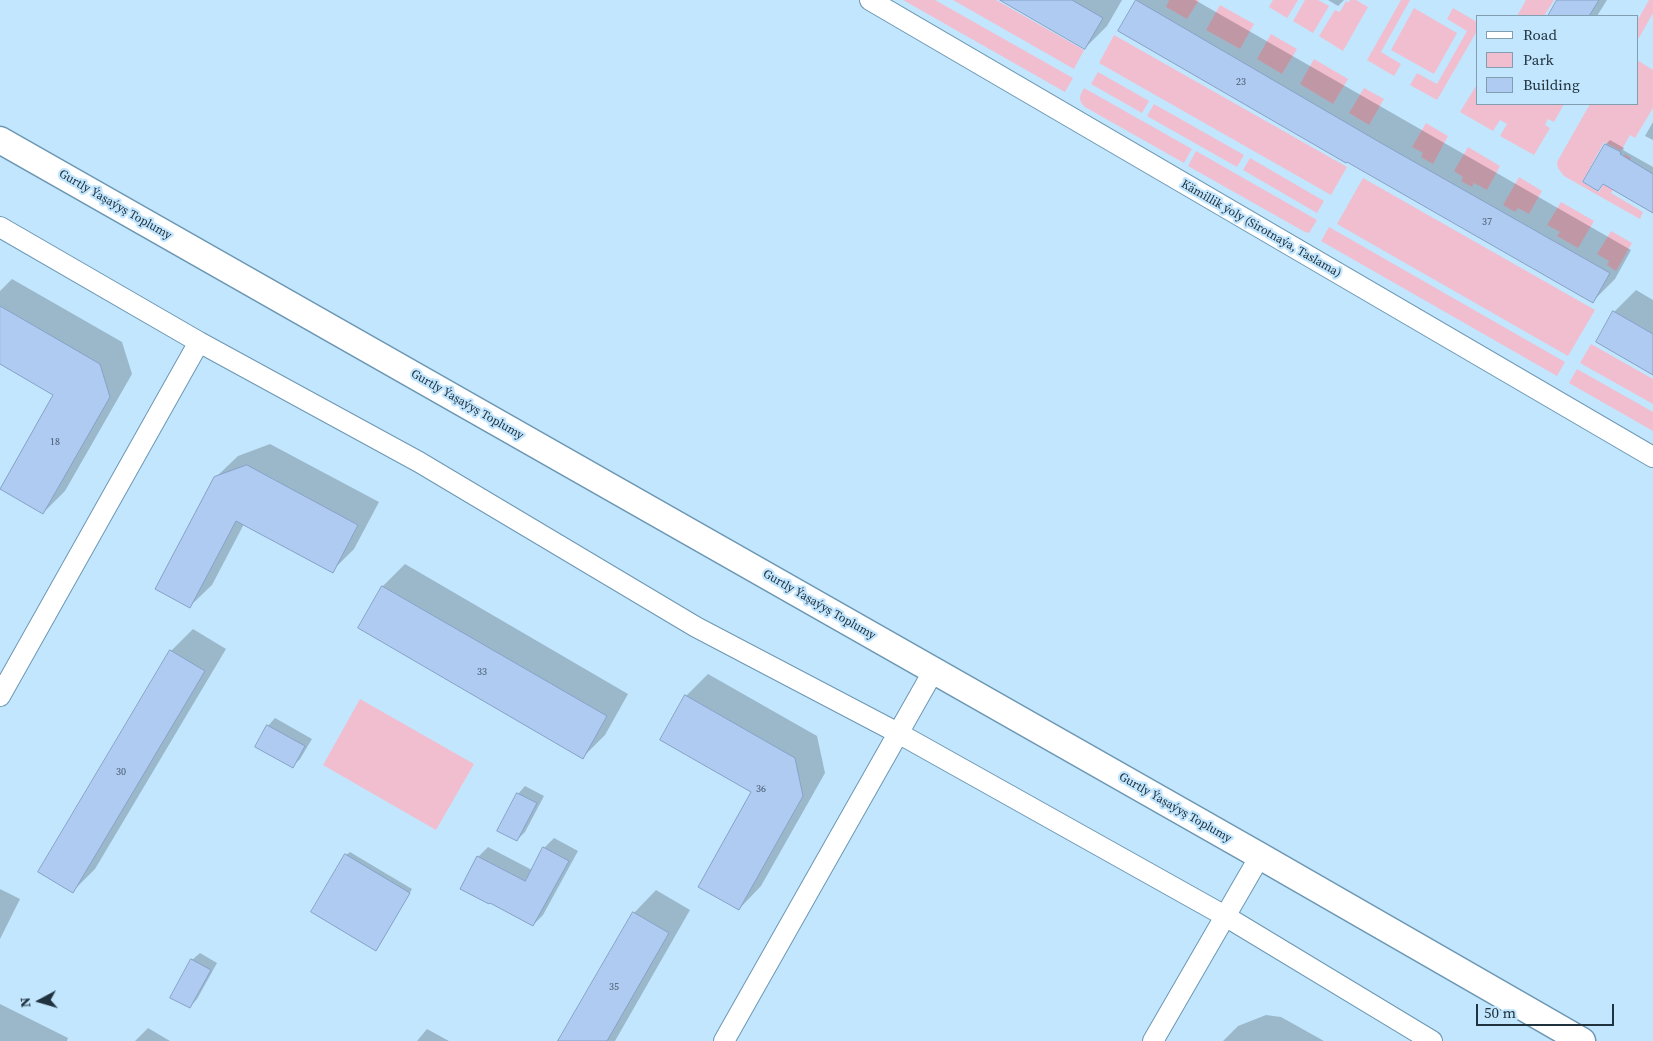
<!DOCTYPE html>
<html>
<head>
<meta charset="utf-8">
<style>
	body { margin:0 }
	#map { position:relative; width:1653px; height:1041px; overflow:hidden; background:#c2e6fe; font-family:"Source Serif 4",serif }
	canvas { display:block }
	.legend { position:absolute; left:1476px; top:15px; width:162px; height:90px; box-sizing:border-box; background:#c2e6fe; border:1px solid #819eb1; margin:0; padding:6px 9px; list-style:none; font-size:15px; color:#20323e }
	.legend li { display:flex; align-items:center; gap:10px; height:25px }
	.legend b { width:25px; border:1px solid #819eb1 }
	.north { position:absolute; left:15px; top:976px; width:50px; height:50px; -webkit-text-stroke:4px #c2e6fe; paint-order:stroke; rotate:264deg; font-size:14px; font-weight:700; line-height:20px; text-align:center; color:#20323e }
	.north::after { content:''; display:block; margin:auto; width:18px; height:22px; background:#20323e; clip-path:polygon(50% 0,100% 100%,50% 72%,0 100%) }
	.scale { position:absolute; left:1476px; top:1004px; width:138px; height:22px; box-sizing:border-box; border:2px solid #20323e; border-top:0; padding-left:6px; font-size:15px; line-height:18px; white-space:nowrap; color:#20323e; -webkit-text-stroke:4px #c2e6fe; paint-order:stroke }
</style>
</head>
<body>
<div id="map">
<canvas width="1653" height="1041"></canvas>
<ul class="legend">
<li><b style="height:6px;background:#fff"></b>Road</li>
<li><b style="height:14px;background:#f1becf"></b>Park</li>
<li><b style="height:14px;background:#afcbf2"></b>Building</li>
</ul>
<div class="north">N</div>
<div class="scale">50 m</div>
</div>
<script>
const ctx = document.querySelector('canvas').getContext('2d');
ctx.lineJoin = 'round';
function paint(path, color) { ctx.fillStyle = color; ctx.fill(path, 'evenodd'); }
function strokePath(path, color, width, dash) { ctx.strokeStyle = color; ctx.lineWidth = width; ctx.lineCap = dash ? 'butt' : 'round'; ctx.setLineDash(dash || []); ctx.stroke(path); }
function drawText(font, color, halo, rows, align = 'center') {
  ctx.font = font + ' "Source Serif 4",serif'; ctx.lineWidth = 4.5; ctx.setLineDash([]); ctx.textBaseline = 'middle'; ctx.strokeStyle = halo; ctx.fillStyle = color; for (const [text, x, y, turn = 0] of rows) {
    ctx.save(); ctx.translate(x, y); ctx.rotate((+turn || 0) * Math.PI / 180); ctx.textAlign = isNaN(turn) ? turn : align; if (halo) ctx.strokeText(text, 0, 0); ctx.fillText(text, 0, 0); ctx.restore();
  }
}
const green = new Path2D(`
	M 903,0 L 935,0 L 1073,78 L 1065,92 Z
	M 953,0 L 996,0 L 1084,50 L 1074,69 Z
	M 1169,0 L 1199,0 L 1187,19 L 1166,7 Z
	M 1273,0 L 1298,0 L 1287,18 L 1269,7 Z
	M 1305,0 L 1318,0 L 1329,6 L 1313,33 L 1293,21 Z
	M 1350,0 L 1356,0 L 1368,7 L 1343,51 L 1319,36 L 1335,10 L 1340,12 L 1346,1 L 1348,3 Z
	M 1401,0 L 1410,0 L 1381,52 L 1401,64 L 1394,76 L 1367,60 Z
	M 1526,0 L 1554,0 L 1544,16 L 1517,16 Z
	M 1649,0 L 1653,0 L 1653,13 L 1639,38 L 1637,36 L 1637,21 Z
	M 1220,5 L 1254,24 L 1240,49 L 1206,30 Z
	M 1414,8 L 1457,33 L 1434,74 L 1391,50 Z
	M 1453,8 L 1477,22 L 1477,31 L 1437,100 L 1410,85 L 1417,73 L 1437,84 L 1467,31 L 1447,19 Z
	M 1271,34 L 1297,49 L 1282,74 L 1257,59 Z
	M 1114,35 L 1347,167 L 1331,195 L 1099,63 Z
	M 1314,59 L 1348,79 L 1333,104 L 1300,84 Z
	M 1637,60 L 1653,70 L 1653,108 L 1635,138 L 1630,135 L 1621,151 L 1604,142 L 1582,182 L 1599,192 L 1606,180 L 1610,181 L 1625,154 L 1631,158 L 1611,193 L 1643,212 L 1640,219 L 1564,176 L 1558,168 L 1557,162 L 1590,104 L 1637,104 Z
	M 1098,72 L 1149,101 L 1142,113 L 1091,84 Z
	M 1476,86 L 1477,104 L 1564,104 L 1554,122 L 1548,119 L 1545,125 L 1550,128 L 1534,155 L 1500,136 L 1507,124 L 1500,120 L 1493,131 L 1460,112 Z
	M 1084,88 L 1192,149 L 1184,163 L 1085,107 C 1077,100 1080,95 1084,88 Z
	M 1364,88 L 1384,99 L 1369,125 L 1349,113 Z
	M 1154,104 L 1244,155 L 1237,167 L 1147,116 Z
	M 1426,123 L 1448,136 L 1433,164 L 1421,157 L 1423,153 L 1412,147 Z
	M 1468,147 L 1500,166 L 1487,190 L 1474,183 L 1472,187 L 1461,181 L 1463,177 L 1454,171 Z
	M 1196,151 L 1317,220 L 1309,233 L 1305,232 L 1188,166 Z
	M 1250,158 L 1324,201 L 1317,213 L 1243,170 Z
	M 1519,177 L 1542,191 L 1529,214 L 1518,208 L 1515,212 L 1503,205 Z
	M 1363,178 L 1595,310 L 1568,356 L 1337,224 Z
	M 1561,202 L 1594,221 L 1578,248 L 1557,236 L 1560,232 L 1547,225 Z
	M 1329,227 L 1565,362 L 1557,376 L 1321,241 Z
	M 1611,231 L 1632,243 L 1616,271 L 1607,265 L 1609,261 L 1597,254 Z
	M 1591,344 L 1653,379 L 1653,404 L 1580,363 Z
	M 1577,369 L 1653,412 L 1653,431 L 1569,383 Z
	M 360,699 L 474,764 L 436,830 L 323,765 Z`);
const shadow = new Path2D(`
	M 1002,0 L 1122,0 L 1107,26 L 1085,48 Z
	M 1138,0 L 1195,0 L 1631,250 L 1615,279 L 1593,301 L 1136,1 Z
	M 1328,0 L 1344,0 L 1338,6 Z
	M 1558,0 L 1607,0 L 1597,16 L 1549,16 Z
	M 1653,122 L 1653,140 L 1645,136 Z
	M 1610,140 L 1624,148 L 1623,150 L 1653,167 L 1653,209 L 1604,183 L 1598,190 L 1585,182 L 1606,144 Z
	M 12,279 L 122,342 L 132,374 L 65,491 L 43,513 L 54,394 L 0,363 L 0,291 Z
	M 1636,290 L 1653,300 L 1653,374 L 1614,312 Z
	M 270,444 L 379,502 L 354,549 L 332,571 L 244,524 L 212,585 L 189,607 L 215,478 L 238,456 Z
	M 405,564 L 628,694 L 605,735 L 583,757 L 359,627 L 383,586 Z
	M 193,629 L 226,649 L 95,869 L 73,891 L 171,651 Z
	M 708,674 L 817,736 L 825,773 L 761,886 L 739,909 L 753,792 L 686,696 Z
	M 275,718 L 312,739 L 300,759 L 292,767 L 268,726 Z
	M 525,786 L 544,796 L 525,832 L 517,840 L 518,794 Z
	M 554,838 L 578,851 L 543,915 L 533,925 L 478,857 L 488,847 L 532,870 L 544,848 Z
	M 350,852 L 412,889 L 379,946 L 346,855 Z
	M 0,889 L 20,899 L 0,939 Z
	M 656,890 L 690,910 L 615,1041 L 560,1041 L 634,913 Z
	M 200,953 L 217,963 L 197,999 L 190,1007 L 192,960 Z
	M 0,1004 L 68,1038 L 67,1041 L 0,1041 Z
	M 1266,1015 L 1281,1017 L 1324,1041 L 1223,1041 L 1238,1026 Z
	M 148,1028 L 170,1041 L 135,1041 Z
	M 427,1029 L 449,1041 L 417,1041 Z`);
const building = new Path2D(`
	M 1000,0 L 1072,0 L 1103,18 L 1085,49 Z
	M 1136,0 L 1381,143 L 1610,273 L 1593,303 L 1347,162 L 1346,163 L 1118,31 Z
	M 1557,0 L 1599,0 L 1589,16 L 1548,16 Z
	M 1605,144 L 1621,152 L 1620,154 L 1653,174 L 1653,213 L 1603,184 L 1598,191 L 1583,182 Z
	M 0,306 L 100,364 L 110,397 L 43,514 L 0,489 L 53,395 L 0,364 Z
	M 1613,311 L 1653,334 L 1653,375 L 1596,342 Z
	M 247,465 L 358,525 L 333,573 L 236,521 L 190,608 L 155,589 L 214,477 Z
	M 382,586 L 607,716 L 583,759 L 358,628 Z
	M 170,650 L 205,671 L 73,893 L 38,872 Z
	M 685,695 L 795,758 L 803,796 L 739,910 L 698,887 L 751,792 L 660,740 Z
	M 267,725 L 305,746 L 293,768 L 255,747 Z
	M 517,793 L 537,803 L 517,841 L 497,831 Z
	M 543,847 L 569,861 L 533,926 L 490,903 L 489,904 L 460,889 L 477,856 L 525,881 Z
	M 345,854 L 410,893 L 376,951 L 311,912 Z
	M 633,912 L 669,933 L 607,1041 L 558,1041 Z
	M 191,959 L 211,970 L 190,1008 L 170,998 Z`);
const minor = new Path2D(`
	M 870,0 L 1653,457
	M 0,227 L 199,342 L 419,462 L 696,627 L 898,733 L 1225,916 L 1432,1041
	M 0,696 L 199,342
	M 724,1041 L 934,670
	M 1153,1041 L 1260,856`);
const tertiary = new Path2D(`
	M 0,140 L 1260,856 L 1582,1041`);
const numberNames = [
	["23",1241,82],
	["37",1487,222],
	["18",55,442],
	["33",482,672],
	["30",121,772],
	["36",761,789],
	["35",614,987]
];
const streetNames = [
	["Gurtly Ýaşaýyş Toplumy",115,205,30],
	["Kämillik ýoly (Sirotnaýa, Taslama)",1261,229,30],
	["Gurtly Ýaşaýyş Toplumy",467,405,30],
	["Gurtly Ýaşaýyş Toplumy",819,605,30],
	["Gurtly Ýaşaýyş Toplumy",1175,808,30]
];
paint(green, '#f1becf');
paint(shadow, '#0003');
paint(building, '#afcbf2');
strokePath(building, '#86a1c6', 1);
strokePath(minor, '#6c97b3', 22);
strokePath(tertiary, '#6c97b3', 29);
strokePath(minor, '#fff', 20);
strokePath(tertiary, '#fff', 26);
drawText('10px', '#44586b', null, numberNames);
drawText('12px', '#20323e', '#c2e6fe', streetNames);
</script>
</body>
</html>
